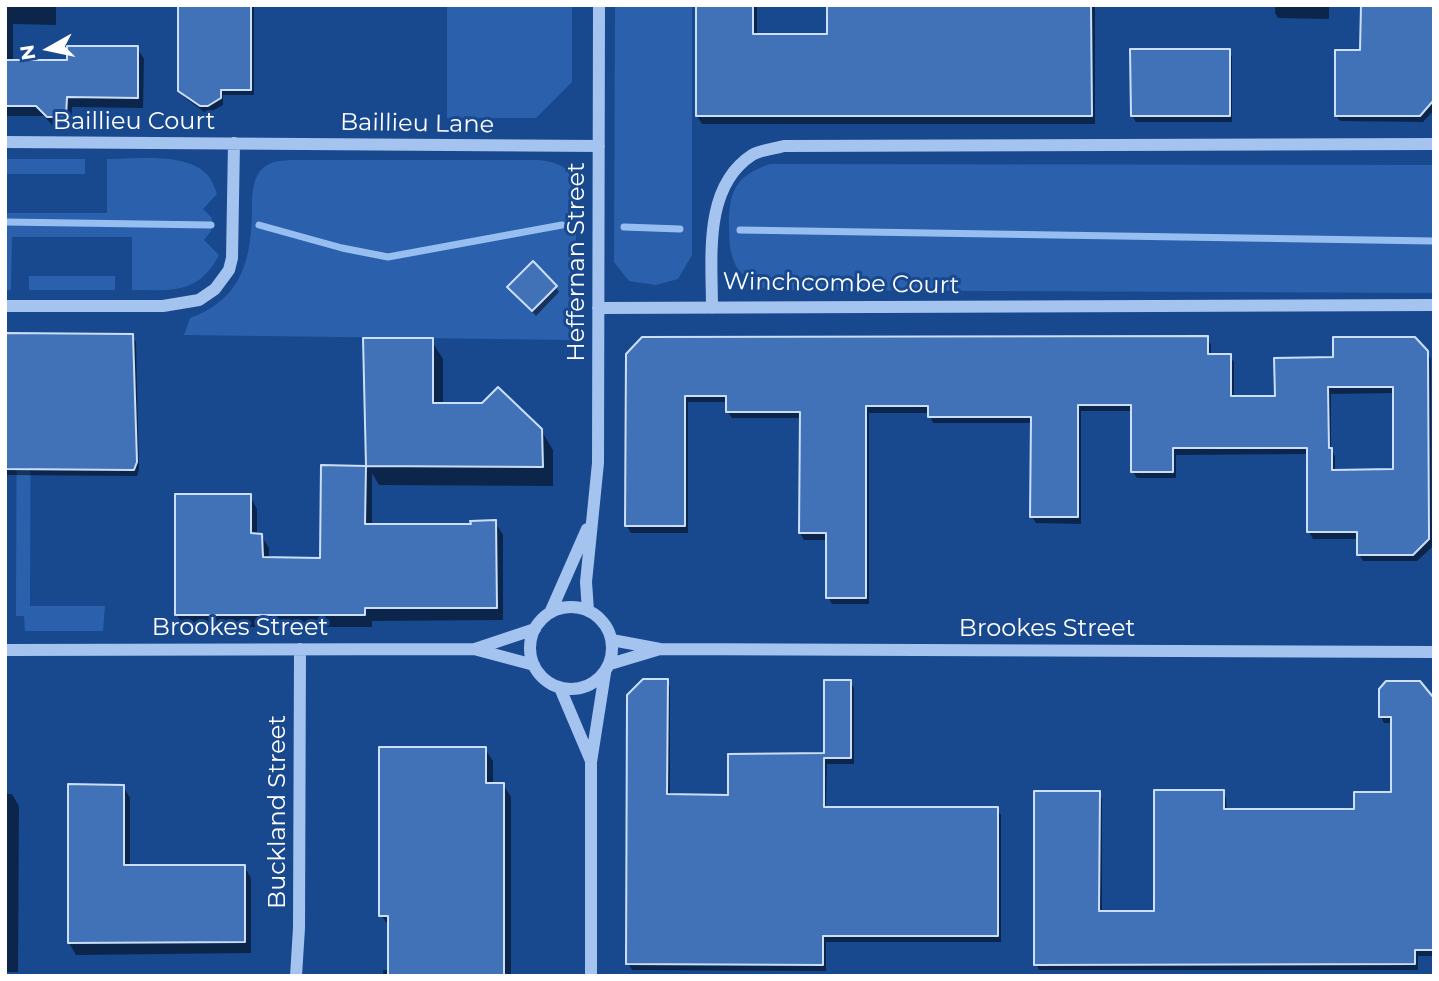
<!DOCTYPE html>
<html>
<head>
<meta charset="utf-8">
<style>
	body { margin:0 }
	#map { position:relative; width:1439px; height:981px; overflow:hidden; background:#18488e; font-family:Montserrat,sans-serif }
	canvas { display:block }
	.frame { position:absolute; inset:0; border:7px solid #fff; pointer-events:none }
	.north { position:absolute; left:14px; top:14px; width:70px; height:70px; -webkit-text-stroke:5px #18488e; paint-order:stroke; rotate:261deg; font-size:19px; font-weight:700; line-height:28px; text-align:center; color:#fff }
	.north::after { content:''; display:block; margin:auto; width:24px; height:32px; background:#fff; clip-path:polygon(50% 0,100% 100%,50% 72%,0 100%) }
</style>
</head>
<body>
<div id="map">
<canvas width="1439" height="981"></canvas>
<div class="frame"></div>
<div class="north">N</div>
</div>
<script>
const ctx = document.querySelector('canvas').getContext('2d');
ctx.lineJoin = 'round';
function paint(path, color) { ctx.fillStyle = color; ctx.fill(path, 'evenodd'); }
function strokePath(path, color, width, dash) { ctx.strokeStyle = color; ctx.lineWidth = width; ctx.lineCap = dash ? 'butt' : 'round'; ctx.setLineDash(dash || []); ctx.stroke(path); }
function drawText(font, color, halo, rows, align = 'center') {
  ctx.font = font + ' Montserrat,sans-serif'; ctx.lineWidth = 6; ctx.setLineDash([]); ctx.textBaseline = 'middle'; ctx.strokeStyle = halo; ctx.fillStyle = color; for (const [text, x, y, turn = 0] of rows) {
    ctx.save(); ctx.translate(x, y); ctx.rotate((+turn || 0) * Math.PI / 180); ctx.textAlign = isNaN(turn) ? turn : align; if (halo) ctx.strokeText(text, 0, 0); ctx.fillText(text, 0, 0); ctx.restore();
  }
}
const green = new Path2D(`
	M 447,5 L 572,5 L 572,82 L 536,118 L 447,118 Z
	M 615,5 L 692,5 L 692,255 L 678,279 L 656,285 L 629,281 L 614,262 Z
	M 5,159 L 85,159 L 85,174 L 5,174 Z
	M 107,159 C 137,159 191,151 210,178 C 213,183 215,189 217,194 L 203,209 L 212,218 L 211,231 L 204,240 L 219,255 C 198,295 172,290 132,290 L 132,237 L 12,237 L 11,290 L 5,290 L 5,213 L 107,213 Z
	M 292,160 L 539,160 C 557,162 569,167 578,183 L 572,340 L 184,335 L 190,318 C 242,299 251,261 252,210 C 252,197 252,179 262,169 C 271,160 281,161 292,160 Z
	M 770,164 L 1434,165 L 1434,293 L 768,290 C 735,276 729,261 729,226 C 729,191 735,176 770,164 Z
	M 29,276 L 115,276 L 115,290 L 29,290 Z
	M 17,333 L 31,333 L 30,606 L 105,606 L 103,631 L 25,631 L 24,616 L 16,616 Z`);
const shadow = new Path2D(`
	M 5,5 L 56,5 L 56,25 L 13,24 L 13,61 L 69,62 L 137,48 L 144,59 L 143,108 L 72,107 L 71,127 L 54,127 L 44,116 L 5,116 Z
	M 180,5 L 254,5 L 254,95 L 223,95 L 223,105 L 212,111 L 204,112 L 184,97 L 180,91 Z
	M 697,5 L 757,5 L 757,36 L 829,36 L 829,5 L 1095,5 L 1095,124 L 702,124 L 697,116 Z
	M 1275,5 L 1329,5 L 1329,19 L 1278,18 L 1275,13 Z
	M 1434,5 L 1434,110 L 1423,122 L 1340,121 L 1336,116 L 1362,52 Z
	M 1229,51 L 1232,57 L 1232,122 L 1136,122 L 1132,116 Z
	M 509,287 L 556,287 L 559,292 L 536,316 Z
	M 5,334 L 132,336 L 136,342 L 139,469 L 137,476 L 5,475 Z
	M 1207,338 L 1211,345 L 1211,356 L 1230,356 L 1234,362 L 1234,398 L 1277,398 L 1335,359 L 1426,352 L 1431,359 L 1432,547 L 1417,561 L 1363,561 L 1359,554 L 1359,539 L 1313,539 L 1309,532 L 1309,454 L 1176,455 L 1176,478 L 1137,478 L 1133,472 L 1132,411 L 1081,411 L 1081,524 L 1036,523 L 1032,517 L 1032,423 L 933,423 L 929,413 L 869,413 L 869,604 L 832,604 L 828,597 L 828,540 L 804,540 L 800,533 L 802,418 L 732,418 L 728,412 L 728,402 L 688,402 L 688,533 L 631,533 L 627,526 L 628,355 ZM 1395,393 L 1395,471 L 1335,472 L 1335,456 L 1331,450 L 1331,394 Z
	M 365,339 L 431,340 L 443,359 L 443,405 L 541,430 L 553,450 L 553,486 L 379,485 L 372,473 L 372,526 L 472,526 L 495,522 L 503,535 L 503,620 L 372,621 L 372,627 L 184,627 L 176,614 L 250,496 L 257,509 L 257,535 L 261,535 L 269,548 L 269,559 L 322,559 L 323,467 L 368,468 Z
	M 667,681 L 670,687 L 670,796 L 730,796 L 826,755 L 850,682 L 854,688 L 854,764 L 827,764 L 826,808 L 997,809 L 1001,815 L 1001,942 L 826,942 L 826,971 L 632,970 L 628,963 Z
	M 1432,698 L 1434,702 L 1434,956 L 1418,956 L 1418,970 L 1039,970 L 1036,964 L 1099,793 L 1102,799 L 1102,913 L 1156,913 L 1223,792 L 1226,798 L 1227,811 L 1356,810 L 1393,793 L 1393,723 L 1384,723 L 1381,717 Z
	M 485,749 L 493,761 L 493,784 L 503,784 L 511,797 L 511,976 L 383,976 L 383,970 L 390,970 L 390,928 L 381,915 Z
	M 123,786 L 130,798 L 130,867 L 244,866 L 251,878 L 251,953 L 76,955 L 69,943 Z
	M 5,794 L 12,794 L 19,806 L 18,972 L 5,972 Z`);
const stream = new Path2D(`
	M 5,222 L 211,225
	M 259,225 L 342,248 L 388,257 L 562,225
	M 624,227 L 680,229
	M 740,230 L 1433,241`);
const building = new Path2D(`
	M 178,5 L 251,5 L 251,90 L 221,90 L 221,98 L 208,106 L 200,106 L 178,91 Z
	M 696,5 L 753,5 L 753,34 L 827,34 L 827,5 L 1091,5 L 1092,116 L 696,116 Z
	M 1361,5 L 1434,5 L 1433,101 L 1420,116 L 1335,116 L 1335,50 L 1360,50 Z
	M 67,46 L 138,46 L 138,98 L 67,97 L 66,117 L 47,117 L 36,106 L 5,106 L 5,60 L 67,60 Z
	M 1130,49 L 1230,49 L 1230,116 L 1131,116 Z
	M 533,261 L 557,286 L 532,311 L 507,287 Z
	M 5,333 L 133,334 L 137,462 L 134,470 L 5,469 Z
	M 1208,336 L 1208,354 L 1231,354 L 1231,396 L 1275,396 L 1274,358 L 1333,357 L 1333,337 L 1415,337 L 1428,351 L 1429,539 L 1413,555 L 1357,555 L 1357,532 L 1307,532 L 1307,448 L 1173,448 L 1173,472 L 1131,472 L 1131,405 L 1078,405 L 1078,517 L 1030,517 L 1031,417 L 928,417 L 928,406 L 866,406 L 866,598 L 826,598 L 826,533 L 799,533 L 800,412 L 726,412 L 726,396 L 685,396 L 685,526 L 625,526 L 626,354 L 642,337 ZM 1328,387 L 1393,387 L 1393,469 L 1332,470 L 1332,448 L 1329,448 Z
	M 363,338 L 433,338 L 433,403 L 482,403 L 498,387 L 542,429 L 543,467 L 366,466 Z
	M 321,465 L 366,466 L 365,524 L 471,524 L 470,521 L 496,520 L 497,608 L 365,608 L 365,615 L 175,615 L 175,494 L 251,494 L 251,533 L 262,534 L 263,557 L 320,558 Z
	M 643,679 L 668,679 L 667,794 L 728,795 L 728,754 L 824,753 L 824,680 L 851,680 L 851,758 L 824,758 L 824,807 L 998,807 L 998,936 L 823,936 L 823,965 L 626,964 L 627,695 Z
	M 1386,681 L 1420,681 L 1433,697 L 1433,950 L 1415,950 L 1415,964 L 1034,965 L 1034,791 L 1100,791 L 1099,911 L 1154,911 L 1154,790 L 1224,790 L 1224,809 L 1354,809 L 1354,792 L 1391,792 L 1391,717 L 1379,717 L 1379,689 Z
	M 379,747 L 486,747 L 486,783 L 504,783 L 504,976 L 388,976 L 388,916 L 379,916 Z
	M 68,784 L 124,785 L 124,865 L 245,865 L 245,942 L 68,943 Z`);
const minor = new Path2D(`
	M 5,142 L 599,146
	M 5,306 L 163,306 L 199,300 L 215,289 L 229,270 L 232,258 L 234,143
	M 598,308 L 1434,305
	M 712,308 C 712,257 703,187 752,155 C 760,150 774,149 784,146 L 1434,144
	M530 648a41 41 0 1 1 82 0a41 41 0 1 1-82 0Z
	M 588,611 L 586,582 L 598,463 L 599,5
	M 550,613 L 587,529
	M 612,640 L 660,649 L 1434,652
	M 475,649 L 535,629
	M 5,650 L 474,649 L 534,665
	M 610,664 L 660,649
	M 560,688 L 591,761
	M 296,976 L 299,928 L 300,649
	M 591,976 L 591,762 L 605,673`);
const streetNames = [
	["Baillieu Court",134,122],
	["Baillieu Lane",417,124,1],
	["Heffernan Street",577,262,-90],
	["Winchcombe Court",841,284,1],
	["Brookes Street",240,628],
	["Brookes Street",1047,629],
	["Buckland Street",278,812,-90]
];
paint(green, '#2b61ac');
paint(shadow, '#0007');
strokePath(stream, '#97bef1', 7);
paint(building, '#4171b6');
strokePath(building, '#cbdffa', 2);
strokePath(minor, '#a5c3ef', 12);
drawText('24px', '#fff', '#18488e', streetNames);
</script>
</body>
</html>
